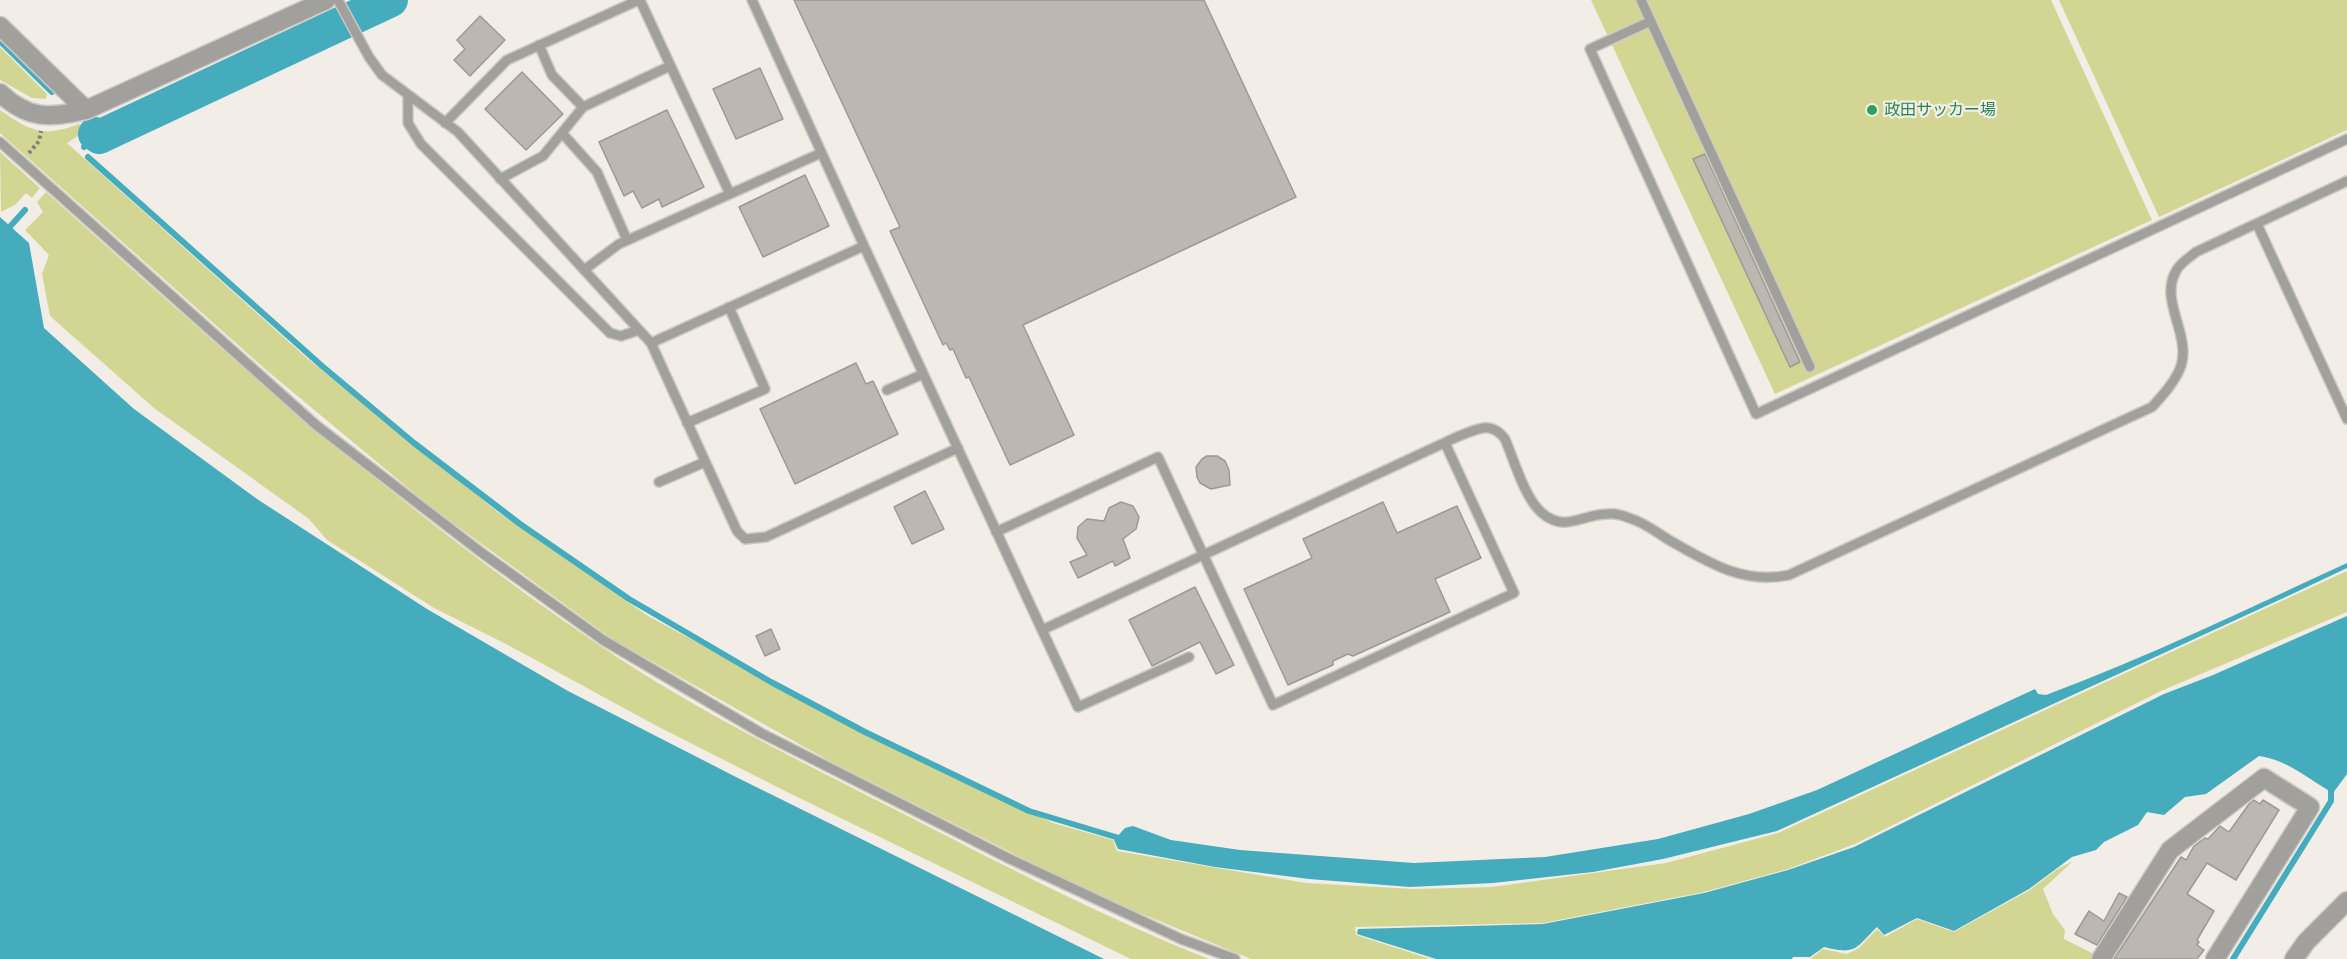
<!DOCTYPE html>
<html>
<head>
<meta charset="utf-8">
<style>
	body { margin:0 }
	canvas { display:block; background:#f2eee7 }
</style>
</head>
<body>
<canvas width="2347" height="959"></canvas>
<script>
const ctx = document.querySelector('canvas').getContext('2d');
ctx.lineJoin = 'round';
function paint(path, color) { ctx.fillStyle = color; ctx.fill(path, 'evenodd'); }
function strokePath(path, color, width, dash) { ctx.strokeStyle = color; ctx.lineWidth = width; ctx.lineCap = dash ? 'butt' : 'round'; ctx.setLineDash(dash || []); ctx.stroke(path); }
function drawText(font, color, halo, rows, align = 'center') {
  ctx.font = font + ' Raleway,"Noto Sans JP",sans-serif'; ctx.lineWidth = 4.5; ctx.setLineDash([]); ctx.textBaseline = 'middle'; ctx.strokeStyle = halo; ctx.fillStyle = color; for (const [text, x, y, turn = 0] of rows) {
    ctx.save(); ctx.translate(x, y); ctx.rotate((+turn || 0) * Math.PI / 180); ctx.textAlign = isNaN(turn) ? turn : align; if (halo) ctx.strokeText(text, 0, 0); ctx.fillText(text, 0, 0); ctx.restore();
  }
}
const green = new Path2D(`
	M 1591,0 L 2051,0 L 2152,220 L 1775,394 Z
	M 2059,0 L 2347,0 L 2347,130 L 2159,217 Z
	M 0,47 L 47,94 L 46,99 L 32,98 L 0,80 Z
	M 0,110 C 31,131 42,138 79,124 L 86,131 L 67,143 L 309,360 L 498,512 L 648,616 L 899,751 L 1053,823 L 1113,840 L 1117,851 L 1306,883 L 1414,889 L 1492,887 L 1666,863 L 1778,833 L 2347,571 L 2347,612 L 2161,691 L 1855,844 L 1788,869 L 1704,892 L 1543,923 L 1355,927 L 1356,935 L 1431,959 L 1251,959 L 1094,894 L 833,763 L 612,639 L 431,507 L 265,369 L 0,133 Z
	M 0,152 L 40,188 L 32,198 L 26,193 L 15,205 L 1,212 Z
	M 46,192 C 224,352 403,513 602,647 C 695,710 798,760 898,811 C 999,863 1103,917 1209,959 L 1131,959 L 789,793 L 655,725 L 506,644 L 434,608 L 327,540 L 309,519 L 154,408 L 50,316 L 42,274 L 49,255 L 25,230 L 43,212 L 37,202 Z
	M 2073,861 L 2043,889 L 2053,914 L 2065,930 L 2064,939 L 2096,955 L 2094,959 L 1810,959 L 1823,949 L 1847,954 L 1859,948 L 1877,929 L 1885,937 L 1917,919 L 1954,932 L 2028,891 L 2059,868 Z`);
const water = new Path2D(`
	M 0,217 L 29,243 L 44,328 L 134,409 L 257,499 L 427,609 L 568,691 L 736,777 L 1104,959 L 0,959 Z
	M 2347,563 L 2347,568 L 2290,595 L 1777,831 L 1663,859 L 1593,872 L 1493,883 L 1410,887 L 1309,879 L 1215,867 L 1118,849 L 1114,840 L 1125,828 L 1133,826 L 1171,840 L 1240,850 L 1414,863 L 1545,857 L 1658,839 L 1749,814 L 1817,790 L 2035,689 L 2038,694 L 2046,695 C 2148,657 2247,609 2347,563 Z
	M 2347,616 L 2347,774 L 2333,793 C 2308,779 2288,760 2259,756 L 2206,794 L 2185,797 L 2164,815 L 2147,812 L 2138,825 L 2104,842 L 2096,850 L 2072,857 L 2029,889 L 1954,931 L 1917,918 L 1884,935 L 1877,927 C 1855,949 1856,955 1824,947 L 1810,957 L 1793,957 L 1792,959 L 1436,959 L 1357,934 L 1358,929 L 1543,924 L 1704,893 L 1788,870 L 1854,847 L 2164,694 L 2213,675 Z`);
const stream = new Path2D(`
	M 0,41 L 52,92
	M 84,147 L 95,134 L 92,132
	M 88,157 L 322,366 L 414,443 L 520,524 L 629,599 L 771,682 L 865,732 L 1029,811 L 1119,838
	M 5,232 L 25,210
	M 2233,959 L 2331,801 L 2331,786`);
const river = new Path2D(`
	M 95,134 L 99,137 L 391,0`);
const building = new Path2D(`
	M 794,0 L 1204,0 L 1296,197 L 1023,325 L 1074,435 L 1010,465 L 969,377 L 966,378 L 953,349 L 950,350 L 946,343 L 943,345 L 890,231 L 900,227 Z
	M 480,16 L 505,40 L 470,76 L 454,60 L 465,49 L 457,40 Z
	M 760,68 L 783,119 L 736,139 L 713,89 Z
	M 522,72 L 563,114 L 526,150 L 485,109 Z
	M 667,110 L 704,187 L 662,207 L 659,199 L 642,208 L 633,191 L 624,196 L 599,142 Z
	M 1705,154 L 1800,362 L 1790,367 L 1693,159 Z
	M 805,175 L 829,226 L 763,257 L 739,207 Z
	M 856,363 L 866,384 L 873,381 L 898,434 L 795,484 L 760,409 Z
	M 1207,456 L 1217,456 L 1225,461 L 1229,470 L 1230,485 L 1211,489 L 1200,483 L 1197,477 L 1196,467 L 1202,459 Z
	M 925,491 L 944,529 L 912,544 L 894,507 Z
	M 1121,502 L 1133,506 L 1139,517 L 1136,529 L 1123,539 L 1130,558 L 1115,566 L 1113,561 L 1078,578 L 1070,562 L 1087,555 L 1077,538 L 1078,527 L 1087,519 L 1104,521 L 1109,508 Z
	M 1383,502 L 1397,533 L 1457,506 L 1481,558 L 1435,579 L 1450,612 L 1353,656 L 1348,654 L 1333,661 L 1333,665 L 1288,685 L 1244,589 L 1312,558 L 1303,539 Z
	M 1195,587 L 1234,665 L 1216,674 L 1200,642 L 1152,666 L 1129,620 Z
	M 771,629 L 780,649 L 765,656 L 756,636 Z
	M 2254,800 L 2260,804 L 2263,800 L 2279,810 L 2236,880 L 2207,863 L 2187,894 L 2214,911 L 2197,940 L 2199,942 L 2197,945 L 2204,950 L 2197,959 L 2114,959 L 2181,857 L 2186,860 L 2194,846 L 2205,838 L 2208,839 L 2220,826 L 2229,832 L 2249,804 Z
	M 2119,893 L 2127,897 L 2097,945 L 2075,934 L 2089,911 L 2104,921 Z`);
const path = new Path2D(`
	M 29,153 L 39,141 L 41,131`);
const service = new Path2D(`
	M 338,0 L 369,57 L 382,75 L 458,132 L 651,343 L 737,531 L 745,539 L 766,537 L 958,448
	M 640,0 L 730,194
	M 752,0 L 864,246 L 1042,630 L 1459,436 C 1478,429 1491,420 1505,439 C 1514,460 1525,499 1542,513 C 1565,533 1583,514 1607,514 C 1615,513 1622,515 1629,518 C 1644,522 1656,532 1669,540 C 1708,562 1743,585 1789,575 L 2152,407 C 2163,395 2175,382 2181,366 C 2191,334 2159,301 2176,271 C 2179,264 2190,257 2196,252 L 2347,181
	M 1641,0 L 1810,367
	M 1651,21 L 1590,49 L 1756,414 L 2347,139
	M 539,45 L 552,75 L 583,107
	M 408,95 L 408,123 L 421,144 L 610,333 L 621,336 L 639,330
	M 445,123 L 507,60 L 639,0
	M 562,133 L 597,172 L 627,240
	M 0,142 L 316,425 L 482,553 L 603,640 L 761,733 L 1008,858 L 1181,939 L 1235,959
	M 500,179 L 543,156 L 583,107 L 670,66
	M 2257,224 L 2347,419
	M 584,270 L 619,244 L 821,153
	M 651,343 L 864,246
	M 887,390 L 923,374
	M 687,423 L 765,389 L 729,307
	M 659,482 L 705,462
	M 996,532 L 1158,457 L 1273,705 L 1514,593 L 1445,443
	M 1042,630 L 1078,707 L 1189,657`);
const minor = new Path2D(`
	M 0,26 L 86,110
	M 2101,959 L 2170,850 L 2264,778 L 2310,807 L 2215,959
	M 2294,959 L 2306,942 L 2347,901`);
const tertiary = new Path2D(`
	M 0,93 C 29,120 49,118 86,110 L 326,0`);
const markers = [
	[1872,110,6,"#2e9e5b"]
];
const leisureNames = [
	["政田サッカー場",1884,110]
];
paint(green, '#d3d692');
paint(water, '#45acbe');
strokePath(stream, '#45acbe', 6);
strokePath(river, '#45acbe', 34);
paint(building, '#bcb7b1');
strokePath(building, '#9e9993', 1.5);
strokePath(service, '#cecac4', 12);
strokePath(minor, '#cecac4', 21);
strokePath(tertiary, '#cecac4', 21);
strokePath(path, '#807d78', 4, [3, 3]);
strokePath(service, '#a1a09d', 9);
strokePath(minor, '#a1a09d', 18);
strokePath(tertiary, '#a1a09d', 18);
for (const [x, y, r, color] of markers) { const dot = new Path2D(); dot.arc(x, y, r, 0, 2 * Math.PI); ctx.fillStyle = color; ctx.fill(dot); strokePath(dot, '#f2eee7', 2); }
drawText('16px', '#27864d', '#f2eee7', leisureNames, 'left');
</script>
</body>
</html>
